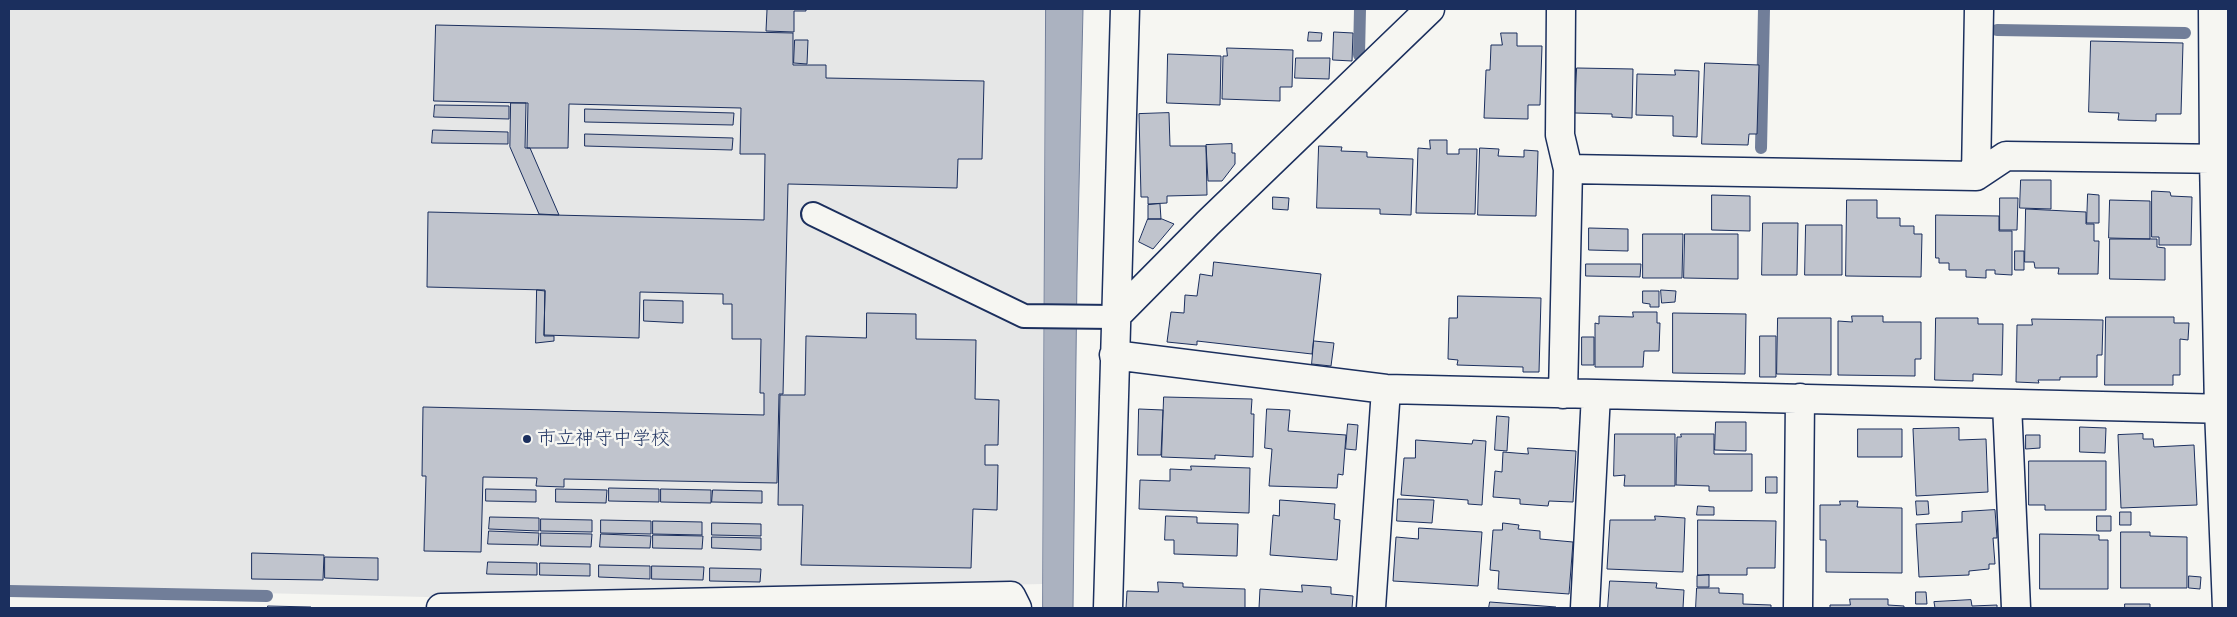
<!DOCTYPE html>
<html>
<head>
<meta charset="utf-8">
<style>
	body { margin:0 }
	#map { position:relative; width:2237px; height:617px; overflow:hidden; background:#f6f6f2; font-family:"Comic Neue",sans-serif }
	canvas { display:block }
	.frame { position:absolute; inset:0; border:10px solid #1b2f5e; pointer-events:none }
</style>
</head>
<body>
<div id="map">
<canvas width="2237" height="617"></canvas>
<div class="frame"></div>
</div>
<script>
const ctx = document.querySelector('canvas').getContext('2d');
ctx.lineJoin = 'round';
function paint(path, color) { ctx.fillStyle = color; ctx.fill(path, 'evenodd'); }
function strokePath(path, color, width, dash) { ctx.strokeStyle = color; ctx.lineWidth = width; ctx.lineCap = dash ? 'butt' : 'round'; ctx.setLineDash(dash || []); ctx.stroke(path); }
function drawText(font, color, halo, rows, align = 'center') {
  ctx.font = font + ' "Comic Neue","Klee One",sans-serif'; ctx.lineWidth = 5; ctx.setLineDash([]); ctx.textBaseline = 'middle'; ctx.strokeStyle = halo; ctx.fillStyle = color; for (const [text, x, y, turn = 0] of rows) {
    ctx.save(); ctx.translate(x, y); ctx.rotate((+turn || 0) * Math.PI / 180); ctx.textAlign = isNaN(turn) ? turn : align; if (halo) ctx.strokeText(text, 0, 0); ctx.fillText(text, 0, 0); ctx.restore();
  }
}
const built = new Path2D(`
	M 9,9 L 1046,9 L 1043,584 L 426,597 L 9,587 Z`);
const water = new Path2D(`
	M 1046,9 L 1083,9 L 1077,275 L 1073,608 L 1043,608 Z`);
const stream = new Path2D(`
	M 1997,30 L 2185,33
	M 1359,55 L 1360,9
	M 1761,148 L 1764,9
	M 9,591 L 267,596`);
const building = new Path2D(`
	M 748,9 L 806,9 L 806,11 L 794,11 L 794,32 L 766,31 L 767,10 Z
	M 436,25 L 793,33 L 793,65 L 826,65 L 826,78 L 984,81 L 982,159 L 958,159 L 957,188 L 788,184 L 783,394 L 779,394 L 777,483 L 564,479 L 564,487 L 536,486 L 537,478 L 483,477 L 481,552 L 424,551 L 426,476 L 422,476 L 423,407 L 764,415 L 764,393 L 760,393 L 761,339 L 732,339 L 732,304 L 723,304 L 723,294 L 640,292 L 639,338 L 544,335 L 545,290 L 427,287 L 428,212 L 764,220 L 765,154 L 740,154 L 741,108 L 569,104 L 568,148 L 527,148 L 528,103 L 434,101 Z
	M 1309,32 L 1322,33 L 1321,41 L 1308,41 Z
	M 1334,32 L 1353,33 L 1352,61 L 1333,60 Z
	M 1501,33 L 1517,33 L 1517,46 L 1542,46 L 1540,105 L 1528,105 L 1528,119 L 1484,118 L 1486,70 L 1490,70 L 1491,45 L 1502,45 Z
	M 795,40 L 808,40 L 807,64 L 794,63 Z
	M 2091,41 L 2183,43 L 2181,114 L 2156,114 L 2156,121 L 2118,120 L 2119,113 L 2089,112 Z
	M 1227,48 L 1293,50 L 1292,87 L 1280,87 L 1280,101 L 1222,99 L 1223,56 L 1227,56 Z
	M 1168,54 L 1221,56 L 1220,105 L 1167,103 Z
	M 1296,58 L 1330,58 L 1329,79 L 1295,78 Z
	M 1705,63 L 1759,65 L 1757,134 L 1749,134 L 1748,145 L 1702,144 Z
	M 1577,68 L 1633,69 L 1632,118 L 1612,117 L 1612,114 L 1575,113 Z
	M 1675,70 L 1699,71 L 1697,137 L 1673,136 L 1673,116 L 1636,115 L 1637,74 L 1675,75 Z
	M 511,103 L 526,103 L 525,148 L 530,148 L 559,215 L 539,214 L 510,147 Z
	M 435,105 L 509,106 L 509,119 L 434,117 Z
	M 585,109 L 734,113 L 733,125 L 585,122 Z
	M 1169,113 L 1170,146 L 1206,146 L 1207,195 L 1167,196 L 1167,203 L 1148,204 L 1148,197 L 1141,197 L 1139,114 Z
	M 433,130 L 508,132 L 508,144 L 432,143 Z
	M 585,134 L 733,138 L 732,150 L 585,146 Z
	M 1430,140 L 1447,140 L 1447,154 L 1459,154 L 1459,149 L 1477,149 L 1475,214 L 1416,213 L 1418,148 L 1430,149 Z
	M 1232,144 L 1232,153 L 1235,153 L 1235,164 L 1222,181 L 1208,181 L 1206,145 Z
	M 1319,146 L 1342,147 L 1341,151 L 1367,152 L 1367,157 L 1413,159 L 1411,215 L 1380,214 L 1380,209 L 1317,208 Z
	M 1480,148 L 1499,149 L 1498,156 L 1524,157 L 1524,150 L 1538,151 L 1536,216 L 1478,215 Z
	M 2021,180 L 2051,180 L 2051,209 L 2020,208 Z
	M 2152,191 L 2170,192 L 2171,196 L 2192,197 L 2191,245 L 2159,245 L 2159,237 L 2152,237 Z
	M 2088,194 L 2099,195 L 2099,223 L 2087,223 Z
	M 1712,195 L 1750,196 L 1750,231 L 1712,230 Z
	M 1273,197 L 1289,198 L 1288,210 L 1273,209 Z
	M 2000,198 L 2018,198 L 2017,230 L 2000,230 Z
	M 1847,200 L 1877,200 L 1877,218 L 1900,218 L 1900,226 L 1914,226 L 1914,234 L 1922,234 L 1921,277 L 1846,276 Z
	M 2110,200 L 2150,201 L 2150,239 L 2109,238 Z
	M 1160,204 L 1161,219 L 1148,219 L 1148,205 Z
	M 2026,209 L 2086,212 L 2086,224 L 2094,224 L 2094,241 L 2099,241 L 2098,274 L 2058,274 L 2059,268 L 2035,268 L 2034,262 L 2025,262 Z
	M 1936,215 L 1999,216 L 1999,231 L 2012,231 L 2012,275 L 1995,274 L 1995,270 L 1986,270 L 1986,278 L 1966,277 L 1966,270 L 1949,270 L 1949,263 L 1939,263 L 1939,258 L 1936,258 Z
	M 1148,219 L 1162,219 L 1174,224 L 1153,249 L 1139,242 Z
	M 1763,223 L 1798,223 L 1797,275 L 1762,275 Z
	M 1806,225 L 1842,225 L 1842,275 L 1805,275 Z
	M 1589,228 L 1628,229 L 1628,251 L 1589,250 Z
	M 1643,234 L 1683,234 L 1682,278 L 1643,278 Z
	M 1685,234 L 1738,234 L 1738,279 L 1684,278 Z
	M 2110,239 L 2157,239 L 2157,247 L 2165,248 L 2165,280 L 2110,279 Z
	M 2015,251 L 2024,251 L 2024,270 L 2015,270 Z
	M 1214,262 L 1321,274 L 1312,354 L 1197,341 L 1197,345 L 1167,342 L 1171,312 L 1184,313 L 1185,295 L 1197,296 L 1200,274 L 1212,276 Z
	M 1586,264 L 1641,264 L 1640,277 L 1586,276 Z
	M 537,290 L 545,291 L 544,336 L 554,336 L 554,341 L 536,343 Z
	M 1661,290 L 1676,291 L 1675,302 L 1662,303 Z
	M 1643,291 L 1659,291 L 1659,307 L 1650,307 L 1650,304 L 1643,303 Z
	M 1458,296 L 1541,298 L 1539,372 L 1523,372 L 1523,367 L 1457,365 L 1458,360 L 1448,359 L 1449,318 L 1457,318 Z
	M 644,300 L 683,301 L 683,323 L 644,321 Z
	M 1633,312 L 1657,312 L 1657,323 L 1660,323 L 1659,351 L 1644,351 L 1643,367 L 1595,367 L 1595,323 L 1599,324 L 1599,316 L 1633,317 Z
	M 867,313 L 916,314 L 916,339 L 976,340 L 975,399 L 999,400 L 998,445 L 985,445 L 985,465 L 998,465 L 997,510 L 973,509 L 971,568 L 801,565 L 803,505 L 778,505 L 780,395 L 805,395 L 806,336 L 866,338 Z
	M 1673,313 L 1746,314 L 1745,374 L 1673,373 Z
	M 1852,316 L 1883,316 L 1883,322 L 1921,322 L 1921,359 L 1915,359 L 1915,376 L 1838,375 L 1838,321 L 1852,322 Z
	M 2106,317 L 2174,317 L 2174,323 L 2189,323 L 2188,340 L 2180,339 L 2180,375 L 2173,375 L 2173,385 L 2105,385 Z
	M 1778,318 L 1831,318 L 1831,375 L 1777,374 Z
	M 1936,318 L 1978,318 L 1978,324 L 2003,324 L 2002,375 L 1973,374 L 1973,381 L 1935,380 Z
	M 2032,319 L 2103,320 L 2102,355 L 2097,355 L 2097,377 L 2060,377 L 2060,380 L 2038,380 L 2039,383 L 2016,382 L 2017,325 L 2032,325 Z
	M 1760,336 L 1776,336 L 1776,377 L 1760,377 Z
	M 1582,337 L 1594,337 L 1594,365 L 1582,365 Z
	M 1314,341 L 1334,343 L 1331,366 L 1312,364 Z
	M 1164,397 L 1252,399 L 1251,414 L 1254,414 L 1253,457 L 1215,455 L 1215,459 L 1162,457 Z
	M 1139,409 L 1163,410 L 1161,455 L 1138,455 Z
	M 1267,409 L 1290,410 L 1288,431 L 1346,435 L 1343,475 L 1338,474 L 1337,488 L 1269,486 L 1272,449 L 1265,448 Z
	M 1497,416 L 1509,417 L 1507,451 L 1495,450 Z
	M 1716,422 L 1746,422 L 1746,451 L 1715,450 Z
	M 1348,424 L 1358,425 L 1356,450 L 1346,449 Z
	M 2080,427 L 2106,428 L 2105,453 L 2080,452 Z
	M 1959,428 L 1959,440 L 1986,439 L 1988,492 L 1916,496 L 1913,429 Z
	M 1858,429 L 1902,429 L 1902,457 L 1858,457 Z
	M 1615,434 L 1675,434 L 1675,486 L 1624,486 L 1625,475 L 1614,476 Z
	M 1681,434 L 1714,434 L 1714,454 L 1752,454 L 1752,491 L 1709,491 L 1709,486 L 1676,485 L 1677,437 L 1681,437 Z
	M 2143,434 L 2143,439 L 2153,439 L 2154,447 L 2194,445 L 2197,505 L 2121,508 L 2118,435 Z
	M 2026,435 L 2040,435 L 2040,448 L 2026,449 Z
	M 1416,440 L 1472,444 L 1473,440 L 1486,441 L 1482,505 L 1468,504 L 1468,500 L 1401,495 L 1404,458 L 1415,458 Z
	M 1528,448 L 1576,451 L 1573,502 L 1549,501 L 1548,506 L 1520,504 L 1520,499 L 1493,497 L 1495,471 L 1502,472 L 1503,452 L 1528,454 Z
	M 2029,461 L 2106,461 L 2106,510 L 2045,510 L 2045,505 L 2029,505 Z
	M 1191,466 L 1250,468 L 1249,513 L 1139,509 L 1140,480 L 1170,481 L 1170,469 L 1191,470 Z
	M 1766,477 L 1777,477 L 1777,493 L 1766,493 Z
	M 609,488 L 659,489 L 659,502 L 609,501 Z
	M 486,489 L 536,490 L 536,502 L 486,501 Z
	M 556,489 L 607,490 L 606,503 L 556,502 Z
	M 661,489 L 711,490 L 711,503 L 661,502 Z
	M 713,490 L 762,491 L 762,503 L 712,502 Z
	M 1398,499 L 1434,500 L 1432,523 L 1397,521 Z
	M 1280,500 L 1335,504 L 1334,519 L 1340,520 L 1337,560 L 1270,555 L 1273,515 L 1279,516 Z
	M 1840,501 L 1858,501 L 1857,507 L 1902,508 L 1902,573 L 1826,572 L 1826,540 L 1820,540 L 1820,505 L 1840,505 Z
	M 1916,501 L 1928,501 L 1929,514 L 1917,515 Z
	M 1698,506 L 1714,507 L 1714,515 L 1697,515 Z
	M 1995,510 L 1997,538 L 1993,538 L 1995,564 L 1989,564 L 1989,569 L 1969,571 L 1969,575 L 1919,577 L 1916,524 L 1962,522 L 1962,512 Z
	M 2120,512 L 2131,512 L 2131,525 L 2120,525 Z
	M 1166,516 L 1197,517 L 1197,523 L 1238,524 L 1237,556 L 1174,554 L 1174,540 L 1165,540 Z
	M 1655,516 L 1685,518 L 1683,572 L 1607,569 L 1610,520 L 1655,520 Z
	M 2097,516 L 2111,516 L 2111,531 L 2097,531 Z
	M 490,517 L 539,518 L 539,531 L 489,529 Z
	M 541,519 L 592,520 L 592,532 L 541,531 Z
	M 601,520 L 651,521 L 651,534 L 601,533 Z
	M 1698,520 L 1776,521 L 1775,568 L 1747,568 L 1747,575 L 1698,575 Z
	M 653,521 L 702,522 L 702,535 L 653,534 Z
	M 712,523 L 761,524 L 761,536 L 712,535 Z
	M 1503,523 L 1519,525 L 1518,529 L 1540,531 L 1540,539 L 1573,542 L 1569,594 L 1498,589 L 1499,571 L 1490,570 L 1493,530 L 1502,530 Z
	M 1419,528 L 1482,532 L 1478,586 L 1393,581 L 1396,537 L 1418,539 Z
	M 489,531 L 539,533 L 538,545 L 488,544 Z
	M 2121,532 L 2150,532 L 2150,536 L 2187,537 L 2187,588 L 2121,588 Z
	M 541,533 L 592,534 L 591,547 L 541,546 Z
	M 601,534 L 651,536 L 650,548 L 600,547 Z
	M 2040,534 L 2099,535 L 2099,540 L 2108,540 L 2108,589 L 2040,589 Z
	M 653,535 L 703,536 L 702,549 L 653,548 Z
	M 712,537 L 761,538 L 761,550 L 712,548 Z
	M 252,553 L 324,555 L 323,580 L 252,579 Z
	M 325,557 L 378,558 L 378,580 L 325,578 Z
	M 488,562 L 537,563 L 537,575 L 487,574 Z
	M 540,563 L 590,564 L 590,576 L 540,575 Z
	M 599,565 L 650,566 L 650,579 L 599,577 Z
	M 652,566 L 704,567 L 703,580 L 652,579 Z
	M 710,568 L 761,569 L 760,582 L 710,581 Z
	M 1709,575 L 1709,587 L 1697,587 L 1697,576 Z
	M 2189,576 L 2201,577 L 2200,589 L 2189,588 Z
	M 1610,581 L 1657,583 L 1656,588 L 1684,590 L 1683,608 L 1608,608 Z
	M 1158,582 L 1183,583 L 1183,587 L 1245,589 L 1245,608 L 1126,608 L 1127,591 L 1158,592 Z
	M 1302,585 L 1331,587 L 1331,594 L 1353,596 L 1352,608 L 1259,608 L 1260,589 L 1302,592 Z
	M 1697,588 L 1719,588 L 1719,593 L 1743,594 L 1743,604 L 1771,605 L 1771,608 L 1696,608 Z
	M 1916,592 L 1926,592 L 1927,604 L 1916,604 Z
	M 1850,599 L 1888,599 L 1888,605 L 1904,606 L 1904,608 L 1830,608 L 1830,605 L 1850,605 Z
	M 1971,600 L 1972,606 L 1997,605 L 1997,608 L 1924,608 L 1935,608 L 1934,602 Z
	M 1490,602 L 1556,607 L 1556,608 L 1489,608 Z
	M 2125,604 L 2150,604 L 2150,608 L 2125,608 Z
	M 268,606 L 311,607 L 311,608 L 268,608 Z`);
const service = new Path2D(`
	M 813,214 L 1024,316 L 1115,317`);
const minor = new Path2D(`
	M 1561,9 L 1560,135 L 1568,169
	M 2214,159 L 2219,409 L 2227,608
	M 1976,176 L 1979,9
	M 1115,317 L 1208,223 L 1430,9
	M 1114,355 L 1386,389 L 2228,409
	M 1563,394 L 1568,169 L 1976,176 L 2006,156 L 2228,159
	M 2007,404 L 2016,608
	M 441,608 L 1011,596 L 1017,608
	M 1108,608 L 1125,9
	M 1371,608 L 1386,389
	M 1585,608 L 1596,394
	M 1798,608 L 1800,398`);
const tertiary = new Path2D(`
	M 2213,9 L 2214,159`);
const markers = [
	[527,439,5,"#1b2f5e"]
];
const poiNames = [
	["市立神守中学校",537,439]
];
paint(built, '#e6e7e7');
paint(water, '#abb2c0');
strokePath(water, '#717e99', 1);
strokePath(stream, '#717e99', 12);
paint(building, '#c0c4cd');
strokePath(building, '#1b2f5e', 1);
strokePath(service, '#1b2f5e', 26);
strokePath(minor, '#1b2f5e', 31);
strokePath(tertiary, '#1b2f5e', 31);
strokePath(service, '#f6f6f2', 22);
strokePath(minor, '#f6f6f2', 28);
strokePath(tertiary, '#f6f6f2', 28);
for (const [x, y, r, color] of markers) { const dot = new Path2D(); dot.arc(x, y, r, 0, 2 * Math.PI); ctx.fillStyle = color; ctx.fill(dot); strokePath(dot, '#f6f6f2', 2); }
drawText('19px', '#1b2f5e', '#f6f6f2', poiNames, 'left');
</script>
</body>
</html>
